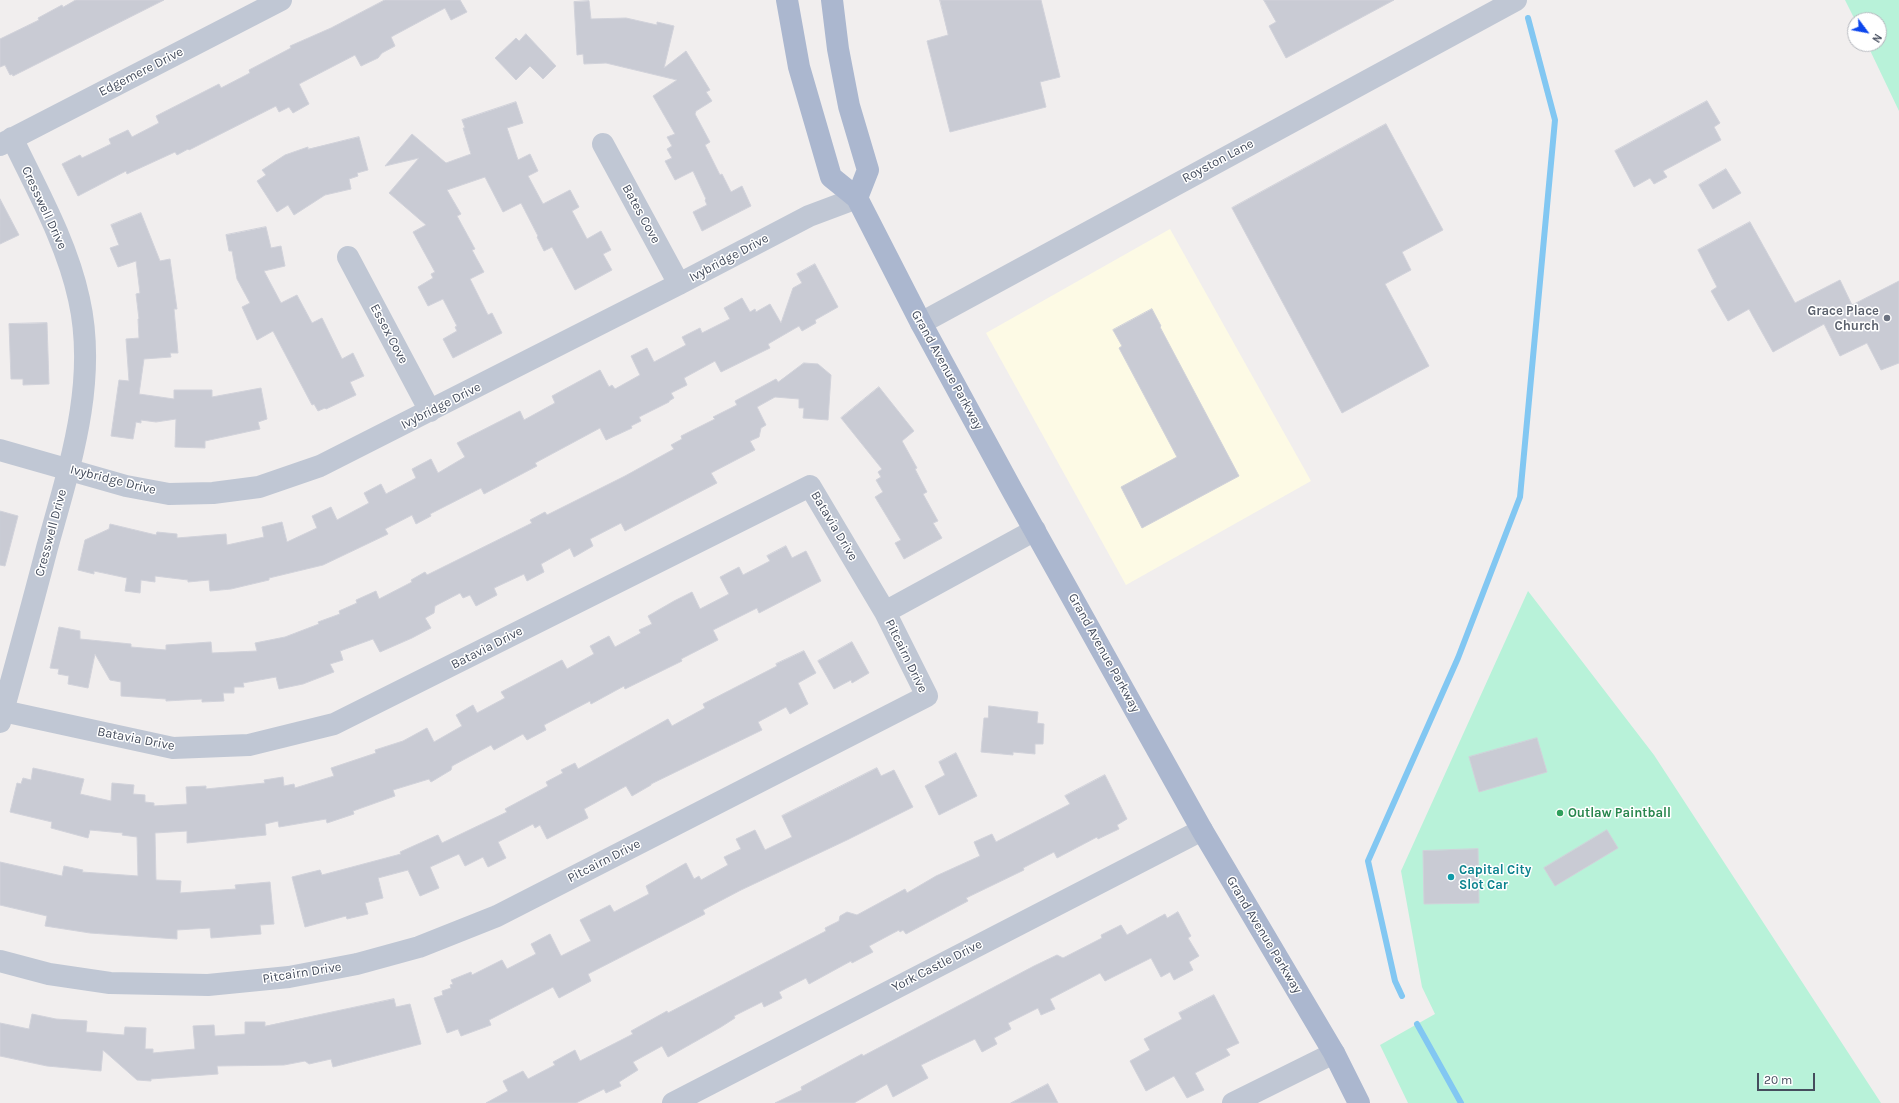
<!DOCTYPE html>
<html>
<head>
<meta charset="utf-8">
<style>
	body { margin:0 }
	#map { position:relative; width:1899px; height:1103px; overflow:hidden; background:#f1eeee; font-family:Karla,sans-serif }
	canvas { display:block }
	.north { position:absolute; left:1847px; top:12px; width:40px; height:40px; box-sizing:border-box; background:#fff; border:1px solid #b5b8be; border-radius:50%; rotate:122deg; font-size:11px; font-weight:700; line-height:16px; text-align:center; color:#454d5d }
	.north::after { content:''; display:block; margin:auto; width:14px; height:18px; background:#0c46ed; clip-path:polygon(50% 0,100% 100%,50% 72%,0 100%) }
	.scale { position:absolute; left:1757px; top:1073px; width:58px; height:18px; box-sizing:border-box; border:2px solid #454d5d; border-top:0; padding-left:5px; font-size:12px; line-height:14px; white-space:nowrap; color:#454d5d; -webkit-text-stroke:3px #fff; paint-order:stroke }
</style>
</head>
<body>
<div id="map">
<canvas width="1899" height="1103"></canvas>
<div class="north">N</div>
<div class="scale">20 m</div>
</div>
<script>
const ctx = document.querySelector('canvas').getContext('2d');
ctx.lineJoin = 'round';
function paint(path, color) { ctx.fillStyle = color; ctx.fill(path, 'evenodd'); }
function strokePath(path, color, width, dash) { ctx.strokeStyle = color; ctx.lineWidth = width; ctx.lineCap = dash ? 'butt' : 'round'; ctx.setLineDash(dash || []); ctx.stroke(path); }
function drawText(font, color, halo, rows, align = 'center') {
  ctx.font = font + ' Karla,sans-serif'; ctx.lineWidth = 3; ctx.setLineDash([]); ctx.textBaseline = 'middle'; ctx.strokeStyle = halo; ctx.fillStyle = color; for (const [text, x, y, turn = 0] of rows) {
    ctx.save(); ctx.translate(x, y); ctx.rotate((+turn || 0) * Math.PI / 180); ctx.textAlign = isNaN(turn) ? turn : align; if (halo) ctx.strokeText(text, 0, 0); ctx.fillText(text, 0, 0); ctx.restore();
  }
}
const commercial = new Path2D(`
	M 1170,229 L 1311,481 L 1126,585 L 986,333 Z`);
const green = new Path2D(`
	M 1845,0 L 1899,0 L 1899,111 L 1867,44 L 1879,44 L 1879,20 L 1855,20 Z
	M 1528,591 L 1654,755 L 1881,1103 L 1408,1103 L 1380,1045 L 1435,1014 L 1422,987 L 1401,871 Z`);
const stream = new Path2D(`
	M 1402,996 L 1395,981 L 1368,861 L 1458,658 L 1520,497 L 1555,120 L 1528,18
	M 1417,1024 L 1461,1103`);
const building = new Path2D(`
	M 76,0 L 164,0 L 13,76 L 12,74 L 10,75 L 5,65 L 0,67 L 0,39 L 39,20 L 38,18 L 62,5 L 63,7 Z
	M 385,0 L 460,0 L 467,12 L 451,20 L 445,8 L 391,37 L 395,46 L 382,53 L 378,58 L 361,66 L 355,55 L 299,84 L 309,104 L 293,113 L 289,107 L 279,112 L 276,106 L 189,150 L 188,149 L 177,155 L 175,152 L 127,174 L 126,171 L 78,196 L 62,164 L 80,155 L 82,158 L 111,144 L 109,139 L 128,130 L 132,137 L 159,123 L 156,116 L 219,84 L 221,88 L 250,73 L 249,70 L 291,48 L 290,46 L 331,28 Z
	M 940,0 L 1041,0 L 1060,77 L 1040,82 L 1046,107 L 950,132 L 927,41 L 948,35 Z
	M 1264,0 L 1394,0 L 1286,58 L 1269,26 L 1276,22 Z
	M 589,1 L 591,19 L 626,18 L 657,25 L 657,22 L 674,26 L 664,68 L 686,51 L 710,90 L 706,92 L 712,101 L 696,111 L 695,114 L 710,142 L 705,145 L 720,175 L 722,174 L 731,192 L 742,186 L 751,206 L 702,231 L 693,212 L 707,205 L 705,200 L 706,199 L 693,171 L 675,180 L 665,161 L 672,158 L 667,149 L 672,146 L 667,137 L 675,134 L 653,96 L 677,80 L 606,63 L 584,64 L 583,54 L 577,55 L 574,2 Z
	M 526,34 L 556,66 L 543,79 L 530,66 L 516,80 L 495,58 L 516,38 L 519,41 Z
	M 1707,101 L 1720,123 L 1714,127 L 1721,140 L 1663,171 L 1667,177 L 1654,184 L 1650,178 L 1634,187 L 1615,151 Z
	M 516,102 L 523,123 L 507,128 L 518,160 L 530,154 L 538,171 L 528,176 L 543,204 L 570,190 L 579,207 L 572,211 L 587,239 L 601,231 L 611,250 L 603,254 L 612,270 L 575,290 L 552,247 L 544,251 L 537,237 L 538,236 L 521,203 L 503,212 L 485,177 L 447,190 L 461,214 L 457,216 L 475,249 L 472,250 L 484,272 L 470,279 L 488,315 L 492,313 L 502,333 L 453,358 L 443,339 L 457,331 L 455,327 L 457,326 L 443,299 L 428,306 L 418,287 L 433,278 L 431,274 L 435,272 L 413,232 L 426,225 L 389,193 L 419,158 L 385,166 L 412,134 L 446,163 L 471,154 L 463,128 L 465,128 L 462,120 Z
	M 1386,124 L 1443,230 L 1402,252 L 1411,270 L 1385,284 L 1429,366 L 1342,413 L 1232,208 Z
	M 359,137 L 368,170 L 357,173 L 358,176 L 349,179 L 351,189 L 325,195 L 294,215 L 288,205 L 277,212 L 257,181 L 266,175 L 262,170 L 285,155 L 308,147 L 308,149 Z
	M 1726,169 L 1741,193 L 1713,209 L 1699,185 Z
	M 0,199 L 19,235 L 0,244 Z
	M 141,213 L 160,261 L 170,259 L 177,309 L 174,309 L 178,353 L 170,353 L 171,357 L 144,359 L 139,394 L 174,399 L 174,390 L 212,390 L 212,397 L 261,388 L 267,419 L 258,422 L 260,429 L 205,441 L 205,448 L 175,447 L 176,419 L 156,422 L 141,420 L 141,423 L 136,422 L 133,439 L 111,436 L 119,380 L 129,381 L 126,339 L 139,338 L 138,319 L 139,319 L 136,294 L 140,293 L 136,261 L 118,267 L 110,248 L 119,245 L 111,225 Z
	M 1750,222 L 1795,303 L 1840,280 L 1852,305 L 1899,281 L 1899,363 L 1881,370 L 1867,343 L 1840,356 L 1824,324 L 1773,352 L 1749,309 L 1728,321 L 1711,291 L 1717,287 L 1698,250 Z
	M 266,227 L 271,248 L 281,246 L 285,266 L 264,271 L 281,303 L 297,295 L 312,323 L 322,318 L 342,359 L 353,353 L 364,376 L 350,382 L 356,395 L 326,409 L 325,408 L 318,411 L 314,404 L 312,405 L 273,331 L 257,340 L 242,307 L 250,303 L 237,279 L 232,251 L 229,251 L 226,235 Z
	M 815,264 L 838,307 L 815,320 L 816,323 L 802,331 L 799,326 L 768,344 L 770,348 L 721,372 L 715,361 L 684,378 L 687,385 L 671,393 L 674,398 L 669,401 L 669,402 L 639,417 L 641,421 L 631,426 L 632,428 L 606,440 L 600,428 L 535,463 L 537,466 L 484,494 L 481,488 L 430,514 L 431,516 L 416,524 L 412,515 L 385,529 L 388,534 L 323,565 L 269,578 L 269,580 L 231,589 L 210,591 L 209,580 L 188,582 L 188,580 L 155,576 L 155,582 L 141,580 L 140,593 L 125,591 L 127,578 L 94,571 L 94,574 L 78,570 L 85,540 L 109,529 L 110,524 L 156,535 L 157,532 L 177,534 L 177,538 L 226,534 L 227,545 L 264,537 L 262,527 L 282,522 L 287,542 L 317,528 L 312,516 L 331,507 L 337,520 L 369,503 L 364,493 L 381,484 L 386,494 L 416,478 L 412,469 L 431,459 L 438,473 L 465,457 L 457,443 L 520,411 L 524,420 L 555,403 L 552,396 L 600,370 L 609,387 L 612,385 L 615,389 L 640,375 L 631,356 L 647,348 L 654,362 L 686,345 L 682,337 L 700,328 L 702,333 L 730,319 L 724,308 L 742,298 L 750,312 L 755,309 L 756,312 L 770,304 L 781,323 L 793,288 L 802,283 L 797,274 Z
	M 1152,309 L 1161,326 L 1160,327 L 1239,476 L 1142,528 L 1121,487 L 1177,457 L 1119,348 L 1122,346 L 1113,330 Z
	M 47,323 L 49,384 L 23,385 L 23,379 L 11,379 L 9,324 Z
	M 804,363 L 818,364 L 831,375 L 828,420 L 803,418 L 804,408 L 799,408 L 799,399 L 775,397 L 757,407 L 766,425 L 761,428 L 759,437 L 750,441 L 755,450 L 711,473 L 717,483 L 625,531 L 621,523 L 590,539 L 593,546 L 574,557 L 570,548 L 541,564 L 544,572 L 527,581 L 524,574 L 494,588 L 497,595 L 476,606 L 470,595 L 463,598 L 460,593 L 435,606 L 434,613 L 425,618 L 431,628 L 412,638 L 380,652 L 373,639 L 340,651 L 343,660 L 330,664 L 334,672 L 303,684 L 279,689 L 276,677 L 243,683 L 244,687 L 234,687 L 234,693 L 223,693 L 224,701 L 202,702 L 202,699 L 166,701 L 166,699 L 121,696 L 121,682 L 110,680 L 95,654 L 88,688 L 68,684 L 69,676 L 58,674 L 59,669 L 50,668 L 59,627 L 80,631 L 80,639 L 131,644 L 131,647 L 166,650 L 166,645 L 211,642 L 212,653 L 257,651 L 255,643 L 285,637 L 319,624 L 318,622 L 340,614 L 339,611 L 357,603 L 356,600 L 376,591 L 379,599 L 412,582 L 411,580 L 425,572 L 427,575 L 532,523 L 530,520 L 545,512 L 547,515 L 625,476 L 674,449 L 671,445 L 682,439 L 681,436 L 715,419 L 713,417 L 737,405 L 735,401 L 776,379 L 778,382 Z
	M 879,387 L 914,431 L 902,441 L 917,468 L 915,469 L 927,492 L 923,494 L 938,521 L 933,523 L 942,538 L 904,559 L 895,543 L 901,540 L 875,497 L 883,492 L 876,480 L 881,477 L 878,472 L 882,469 L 841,418 Z
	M 0,511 L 18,516 L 5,566 L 0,565 Z
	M 786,546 L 792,558 L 806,551 L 821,581 L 759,613 L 757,608 L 713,630 L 718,640 L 681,659 L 682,661 L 625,689 L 624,686 L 591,704 L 590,701 L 544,725 L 546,730 L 527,740 L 523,734 L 494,750 L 491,745 L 452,766 L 451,770 L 431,782 L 429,779 L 393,790 L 395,796 L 353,811 L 354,814 L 327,823 L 326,819 L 279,827 L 278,821 L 265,824 L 266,835 L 187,843 L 187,831 L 155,833 L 156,880 L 181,881 L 180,893 L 236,889 L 235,885 L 270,882 L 274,924 L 260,925 L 261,934 L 211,938 L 210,928 L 177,930 L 177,939 L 90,933 L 45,926 L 47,916 L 0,905 L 0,862 L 62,876 L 64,866 L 83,870 L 82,872 L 138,876 L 137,837 L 122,835 L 123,833 L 90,830 L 88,838 L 51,828 L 52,822 L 10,812 L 17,783 L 21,784 L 23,778 L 31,780 L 33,768 L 84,779 L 80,794 L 111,801 L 112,783 L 134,785 L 133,794 L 145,795 L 145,802 L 154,803 L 154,806 L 187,804 L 186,787 L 206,786 L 206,789 L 265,783 L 264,780 L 283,777 L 284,786 L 294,784 L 295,788 L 334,776 L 331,768 L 376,753 L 375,750 L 403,741 L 427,728 L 434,742 L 462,726 L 456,715 L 473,705 L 477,713 L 505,698 L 501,692 L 562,660 L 567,669 L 594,654 L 590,646 L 609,636 L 615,647 L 641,633 L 639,630 L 652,624 L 648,616 L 674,601 L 692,592 L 700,609 L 729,594 L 720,577 L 739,567 L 743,575 L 770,561 L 767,556 Z
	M 852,642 L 869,673 L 852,683 L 851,680 L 834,689 L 818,661 Z
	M 804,651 L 816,673 L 798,683 L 808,704 L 790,714 L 786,707 L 758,722 L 762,730 L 651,784 L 651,785 L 632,796 L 626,786 L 584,809 L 588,818 L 547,839 L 540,825 L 535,828 L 533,824 L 498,842 L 506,858 L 488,867 L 483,857 L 465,866 L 459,854 L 430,867 L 439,888 L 420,896 L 408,870 L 378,878 L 383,898 L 365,903 L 368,914 L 347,919 L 346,916 L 305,927 L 292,877 L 320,870 L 322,875 L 401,854 L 400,852 L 438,835 L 442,843 L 507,812 L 505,809 L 548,786 L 546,782 L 563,773 L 561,770 L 575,763 L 578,769 L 668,719 L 672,726 L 705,708 L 703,704 L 777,666 L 776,664 Z
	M 989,706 L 1038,712 L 1037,723 L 1044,724 L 1043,744 L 1035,744 L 1035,754 L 1013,752 L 1013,755 L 981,752 L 984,718 L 988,718 Z
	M 1537,738 L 1547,772 L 1479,792 L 1469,757 Z
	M 956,753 L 977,796 L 939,815 L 925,786 L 945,775 L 939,762 Z
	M 877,768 L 881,776 L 894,770 L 913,807 L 847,840 L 741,890 L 703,910 L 705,914 L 588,974 L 591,981 L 559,998 L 553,987 L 489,1020 L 491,1025 L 461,1036 L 458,1029 L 447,1033 L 434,998 L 443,995 L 442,991 L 451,988 L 450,985 L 453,984 L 451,980 L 471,972 L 472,975 L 502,960 L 507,969 L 536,954 L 531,944 L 550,934 L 561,956 L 591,941 L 580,920 L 610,905 L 614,912 L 649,894 L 646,886 L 686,863 L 694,879 L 699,876 L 701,880 L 728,865 L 724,857 L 741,849 L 736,839 L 755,830 L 765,850 L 792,837 L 782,816 Z
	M 1105,775 L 1127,819 L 1117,825 L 1119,829 L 1098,839 L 1097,837 L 1057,858 L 1054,852 L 1023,868 L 1024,870 L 966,898 L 968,901 L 906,934 L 903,930 L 900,932 L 899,930 L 869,946 L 873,952 L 852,963 L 851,961 L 809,984 L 806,978 L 779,992 L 782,998 L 764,1007 L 762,1002 L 734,1016 L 735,1018 L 721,1027 L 668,1057 L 662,1046 L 633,1062 L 638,1070 L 619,1082 L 621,1086 L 606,1093 L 604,1089 L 576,1103 L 486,1103 L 508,1091 L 503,1081 L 523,1071 L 528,1079 L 555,1065 L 553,1062 L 575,1050 L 580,1061 L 633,1034 L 631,1031 L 667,1011 L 668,1013 L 826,931 L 825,928 L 839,921 L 840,916 L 847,912 L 857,915 L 905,889 L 907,893 L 936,876 L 980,856 L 974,842 L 992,834 L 996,842 L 1070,804 L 1065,796 Z
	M 1607,830 L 1618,848 L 1555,886 L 1544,868 Z
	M 1478,849 L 1479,903 L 1424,904 L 1423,851 Z
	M 1178,912 L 1191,936 L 1188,938 L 1199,956 L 1189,962 L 1193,970 L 1174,980 L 1170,972 L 1161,977 L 1151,958 L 1105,981 L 1100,973 L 1050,999 L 1055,1009 L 1041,1015 L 1038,1008 L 1008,1023 L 1011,1029 L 994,1038 L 997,1044 L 982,1052 L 975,1039 L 921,1065 L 928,1078 L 893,1097 L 887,1084 L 854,1103 L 775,1103 L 802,1090 L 801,1087 L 862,1054 L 863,1056 L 1034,966 L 1057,955 L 1063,958 L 1102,938 L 1101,935 L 1121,925 L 1127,935 L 1165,914 L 1167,918 Z
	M 1214,995 L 1239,1043 L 1226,1049 L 1230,1055 L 1195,1073 L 1204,1090 L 1187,1098 L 1174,1076 L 1146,1091 L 1130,1061 L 1150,1050 L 1144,1039 L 1182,1019 L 1179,1013 Z
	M 394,999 L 396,1007 L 410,1004 L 421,1044 L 333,1067 L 331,1059 L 309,1064 L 305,1061 L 284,1065 L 217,1066 L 218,1074 L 151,1079 L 151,1081 L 137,1080 L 103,1050 L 101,1071 L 47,1066 L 0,1056 L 0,1023 L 29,1029 L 32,1014 L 56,1019 L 87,1021 L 86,1032 L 124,1035 L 125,1027 L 146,1028 L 145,1049 L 153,1049 L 153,1053 L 195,1049 L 193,1026 L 214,1025 L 215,1036 L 245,1034 L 245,1022 L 265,1022 L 265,1026 Z
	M 1048,1084 L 1058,1103 L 1011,1103 Z`);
const minor = new Path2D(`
	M 603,144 L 679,284
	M 0,145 L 281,0
	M 348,257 L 430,411
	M 921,323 L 1516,0
	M 0,450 L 126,486 L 169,494 L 213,493 L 259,487 L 320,466 L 679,284 L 809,216 L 857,198
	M 3,711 L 173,748 L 249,745 L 334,724 L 810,486 L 885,612
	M 0,722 C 16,664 32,606 47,548 C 69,468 98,383 79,299 C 67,243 37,190 12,138
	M 0,961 L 49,974 L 110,983 L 208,985 L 289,977 L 357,964 L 419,947 L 497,916 L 927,696 L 885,612 L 1035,530
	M 673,1103 L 1202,830
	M 1233,1103 L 1334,1053`);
const major = new Path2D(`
	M 787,0 L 799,67 L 831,177 L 857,198 L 921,323 L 1012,490 L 1202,830 L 1334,1053 L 1359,1103
	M 832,0 L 838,49 L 849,106 L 868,170 L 857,198`);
const markers = [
	[1887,318,4,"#6b7280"],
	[1560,813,4,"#2e9e5b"],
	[1451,877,4,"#0f9aa8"]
];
const streetNames = [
	["Edgemere Drive",141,72,-27],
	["Royston Lane",1218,161,-28],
	["Cresswell Drive",44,208,65],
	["Bates Cove",641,214,61],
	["Ivybridge Drive",729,258,-28],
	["Essex Cove",389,334,62],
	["Grand Avenue Parkway",947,370,61],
	["Ivybridge Drive",441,406,-27],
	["Ivybridge Drive",113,480,14],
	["Batavia Drive",834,526,59],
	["Cresswell Drive",51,533,-75],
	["Batavia Drive",487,648,-27],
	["Grand Avenue Parkway",1104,653,61],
	["Pitcairn Drive",906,656,64],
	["Batavia Drive",136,739,11],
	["Pitcairn Drive",604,861,-27],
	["Grand Avenue Parkway",1264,935,59],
	["York Castle Drive",937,966,-27],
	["Pitcairn Drive",302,973,-9]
];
const worshipNames = [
	["Grace Place",1879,311],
	["Church",1879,326]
];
const leisureNames = [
	["Outlaw Paintball",1568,813]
];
const cultureNames = [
	["Capital City",1459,870],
	["Slot Car",1459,885]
];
paint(commercial, '#fdfae5');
paint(green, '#b8f2d9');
strokePath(stream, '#82c7f2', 6);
paint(building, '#c9cbd4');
strokePath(building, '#d1d2da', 1);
strokePath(minor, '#c0c7d4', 22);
strokePath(major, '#abb7cf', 22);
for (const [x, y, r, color] of markers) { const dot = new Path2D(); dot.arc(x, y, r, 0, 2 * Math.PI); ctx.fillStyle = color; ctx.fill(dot); strokePath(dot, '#fff', 1.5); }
drawText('13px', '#454d5d', '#fff', streetNames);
drawText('bold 13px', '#5b616d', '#fff', worshipNames, 'right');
drawText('bold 13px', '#27864d', '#fff', leisureNames, 'left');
drawText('bold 13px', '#0d838f', '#fff', cultureNames, 'left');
</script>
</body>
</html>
